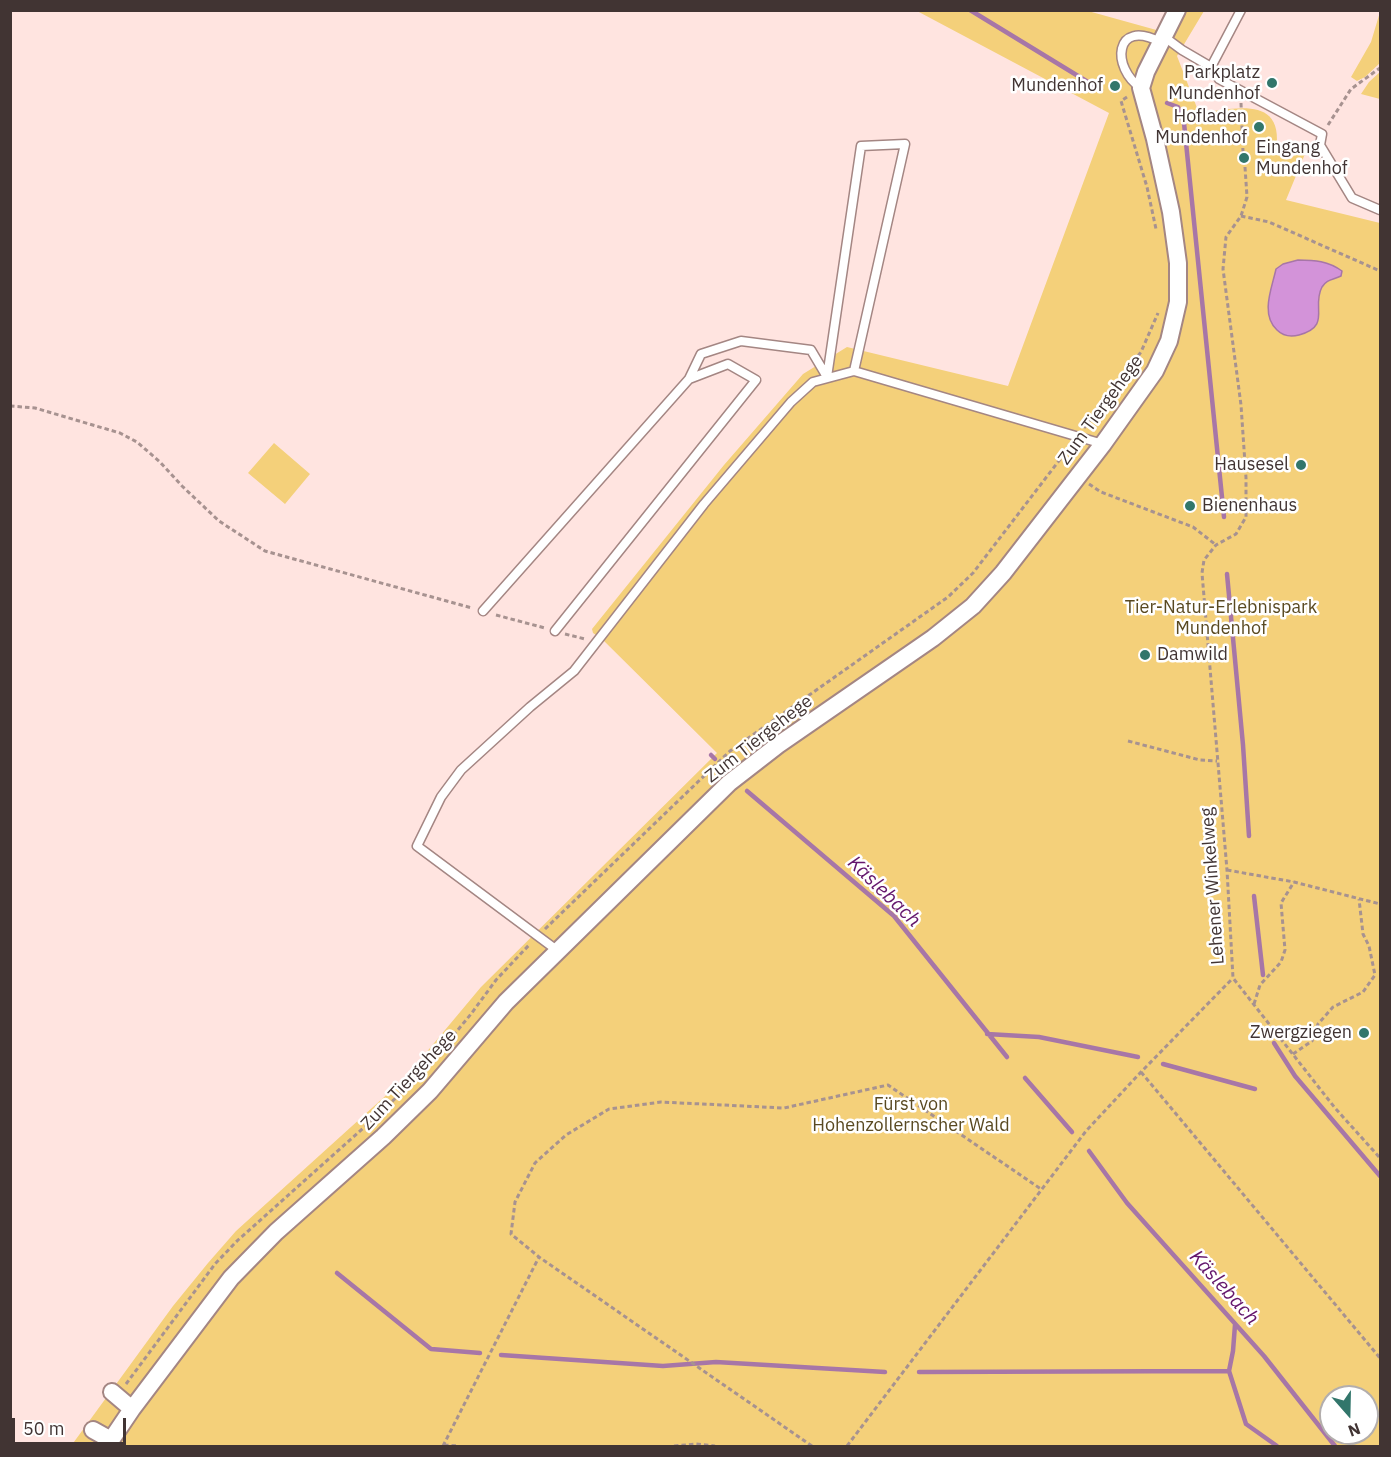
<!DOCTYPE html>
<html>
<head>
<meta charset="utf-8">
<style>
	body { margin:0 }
	#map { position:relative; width:1391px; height:1457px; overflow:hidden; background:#ffe4e0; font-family:"IBM Plex Sans",sans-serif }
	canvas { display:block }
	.frame { position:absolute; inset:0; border:12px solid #413433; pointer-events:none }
	.north { position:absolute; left:1319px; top:1385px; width:60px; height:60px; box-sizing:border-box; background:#fff; border:2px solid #b3aead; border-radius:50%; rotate:160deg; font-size:16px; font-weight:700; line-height:24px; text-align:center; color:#413433 }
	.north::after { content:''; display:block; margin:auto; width:21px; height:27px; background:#32766b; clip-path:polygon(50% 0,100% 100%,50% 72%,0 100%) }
	.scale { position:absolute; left:12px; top:1418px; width:114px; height:27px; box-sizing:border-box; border:3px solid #413433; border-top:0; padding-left:8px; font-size:18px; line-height:21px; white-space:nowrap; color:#413433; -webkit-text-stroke:4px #fff; paint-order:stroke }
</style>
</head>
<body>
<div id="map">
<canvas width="1391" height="1457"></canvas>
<div class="frame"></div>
<div class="north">N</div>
<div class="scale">50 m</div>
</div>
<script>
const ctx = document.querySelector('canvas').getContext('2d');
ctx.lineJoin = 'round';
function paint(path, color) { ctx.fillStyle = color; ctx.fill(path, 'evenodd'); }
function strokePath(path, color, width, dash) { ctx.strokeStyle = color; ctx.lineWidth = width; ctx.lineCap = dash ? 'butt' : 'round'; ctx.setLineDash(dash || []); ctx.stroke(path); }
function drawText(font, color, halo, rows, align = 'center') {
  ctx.font = font + ' "IBM Plex Sans",sans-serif'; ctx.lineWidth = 5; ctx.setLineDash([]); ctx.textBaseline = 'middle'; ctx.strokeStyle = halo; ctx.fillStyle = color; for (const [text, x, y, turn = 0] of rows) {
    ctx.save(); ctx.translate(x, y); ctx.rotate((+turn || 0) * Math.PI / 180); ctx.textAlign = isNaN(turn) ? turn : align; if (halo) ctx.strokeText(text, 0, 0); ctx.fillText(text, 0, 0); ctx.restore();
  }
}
const green = new Path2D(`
	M 917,11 L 1088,11 L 1160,31 L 1171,11 L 1204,11 L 1177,56 L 1199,113 C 1234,109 1285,94 1276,151 L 1291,159 L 1305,143 L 1307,149 L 1286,200 L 1380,223 L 1380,1446 L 71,1446 L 173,1306 L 208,1263 L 236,1231 L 404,1079 L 481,987 L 717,753 L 602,639 L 593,633 L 592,629 L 724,465 L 803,374 L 847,347 L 1008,386 L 1109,113 ZM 1331,1397 L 1367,1397 L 1367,1433 L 1331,1433 Z
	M 1380,12 L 1380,63 L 1365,77 L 1357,81 L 1351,77 L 1371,42 Z
	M 1380,72 L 1380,99 L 1361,94 L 1369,82 Z
	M 274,443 L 310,474 L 285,504 L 248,473 Z`);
const water = new Path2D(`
	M 1298,260 C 1315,260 1328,261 1342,271 L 1341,276 C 1333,280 1327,279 1322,287 C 1311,307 1332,326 1299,335 C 1291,337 1283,336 1277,330 C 1260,314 1272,288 1276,269 L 1283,264 Z`);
const stream = new Path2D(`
	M 970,10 L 1101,90
	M 1167,103 L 1178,107 L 1184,123 L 1224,517
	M 1227,574 L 1243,745 L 1249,836
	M 711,755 L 715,759
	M 747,791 L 894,916 L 1007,1057
	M 1254,896 L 1263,975
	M 987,1034 L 1039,1037 L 1138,1057
	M 1274,1043 L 1295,1076 L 1380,1176
	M 1163,1064 L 1255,1089
	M 1025,1078 L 1072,1132
	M 1089,1151 L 1127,1203 L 1264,1356 L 1335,1446
	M 337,1273 L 431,1349 L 480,1353
	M 1235,1325 L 1233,1351 L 1229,1371 L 1246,1424 L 1277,1446
	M 501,1355 L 663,1366 L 716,1362 L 885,1372
	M 919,1372 L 1229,1371`);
const path = new Path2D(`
	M 1127,97 L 1121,101 L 1147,187 L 1156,229
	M 1241,103 L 1243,152
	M 1328,125 L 1351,89 L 1380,68
	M 1245,167 L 1247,197 L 1241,216 L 1226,237 L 1223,269 L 1241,405 L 1246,478 L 1246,517 L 1236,534 L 1216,545 L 1204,560 L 1202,573 L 1227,870 L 1233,978 L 1335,1108 L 1380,1158
	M 1241,216 L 1269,222 L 1380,271
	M 10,406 L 35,408 L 120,433 L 137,442 L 160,462 L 182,486 L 219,521 L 265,551 L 472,608
	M 1084,428 L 1141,352 L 1158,313
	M 1089,484 L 1101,492 L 1193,527 L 1216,545
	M 496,615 L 545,628
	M 565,634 L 585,639
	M 1128,741 L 1200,760 L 1217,761
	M 1227,870 L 1294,882 L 1380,904
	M 545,929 L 730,751 L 948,597 L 973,573 L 1071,445
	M 1254,1004 L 1260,985 L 1281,962 L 1285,950 L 1281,903 L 1294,882
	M 1293,1054 L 1312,1041 L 1318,1024 L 1333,1007 L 1363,992 L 1375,975 L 1369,946 L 1363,934 L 1359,899
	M 1141,1072 L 1380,1358
	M 126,1384 L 215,1264 L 238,1240 L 380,1113 L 423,1072 L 471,1014 L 496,980 L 530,944
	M 444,1445 L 458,1446
	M 443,1446 L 539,1257
	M 674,1446 L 696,1444 L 715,1446
	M 812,1446 L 539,1257 L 511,1234 L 515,1202 L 535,1163 L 566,1135 L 609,1109 L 661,1102 L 784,1108 L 888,1085 L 1041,1189
	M 847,1446 L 1086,1131 L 1141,1072 L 1233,978`);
const lane = new Path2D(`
	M 1241,10 L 1211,67 L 1219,79 L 1322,134 L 1320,145 L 1352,198 L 1380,210
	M 1163,36 L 1182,50 L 1211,67
	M 1141,88 C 1111,68 1114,18 1160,42
	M 689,379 L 701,354 L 741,341 L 811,350 L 827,377 L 861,146 L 905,144 L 854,371
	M 483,611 L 689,379 L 728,364 L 756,380 L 555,631
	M 558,951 L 417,846 L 441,797 L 461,770 L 530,707 L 574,671 L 704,504 L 791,402 L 813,382 L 854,371 L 1103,444`);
const street = new Path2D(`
	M 112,1392 L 132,1409
	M 93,1430 L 111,1440
	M 107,1446 L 132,1409 L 231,1278 L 276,1232 L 383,1137 L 430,1091 L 506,1002 L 729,783 L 778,745 L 933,638 L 973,606 L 1003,573 L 1103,444 L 1155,371 L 1169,341 L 1178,302 L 1178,263 L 1171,212 L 1155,139 L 1141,88 L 1146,72 L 1177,10`);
const markers = [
	[1272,83,6,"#32766b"],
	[1115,86,6,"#32766b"],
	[1259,127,6,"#32766b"],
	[1244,158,6,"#32766b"],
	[1301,465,6,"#32766b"],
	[1190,506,6,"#32766b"],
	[1145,655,6,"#32766b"],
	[1364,1033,6,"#32766b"]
];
const poiNames = [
	["Parkplatz",1260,73],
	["Mundenhof",1260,94],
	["Mundenhof",1103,86],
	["Hofladen",1247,117],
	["Mundenhof",1247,138],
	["Eingang",1256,148,"left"],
	["Mundenhof",1256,169,"left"],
	["Hausesel",1289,465],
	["Bienenhaus",1202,506,"left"],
	["Damwild",1157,655,"left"],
	["Zwergziegen",1352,1033]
];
const streetNames = [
	["Zum Tiergehege",1101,410,-54],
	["Zum Tiergehege",759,739,-38],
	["Lehener Winkelweg",1213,886,-94],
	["Zum Tiergehege",409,1080,-47]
];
const parkNames = [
	["Tier-Natur-Erlebnispark",1221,608],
	["Mundenhof",1221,629],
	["Fürst von",911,1105],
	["Hohenzollernscher Wald",911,1126]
];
const waterNames = [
	["Käslebach",884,892,44],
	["Käslebach",1224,1288,48]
];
paint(green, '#f4d07a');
paint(water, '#d393d9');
strokePath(water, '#a776a7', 1.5);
strokePath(stream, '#a776a7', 4.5);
strokePath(lane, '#a48683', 11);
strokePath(street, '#a48683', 20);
strokePath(path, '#a79290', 3, [4.5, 3]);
strokePath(lane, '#fff', 8);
strokePath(street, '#fff', 16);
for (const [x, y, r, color] of markers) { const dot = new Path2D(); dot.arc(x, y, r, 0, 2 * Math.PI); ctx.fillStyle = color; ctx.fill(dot); strokePath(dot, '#fff', 2); }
drawText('18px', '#413433', '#fff', poiNames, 'right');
drawText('18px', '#413433', '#fff', streetNames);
drawText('18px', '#594921', '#fff', parkNames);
drawText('italic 20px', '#64176c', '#fff', waterNames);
</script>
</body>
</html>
